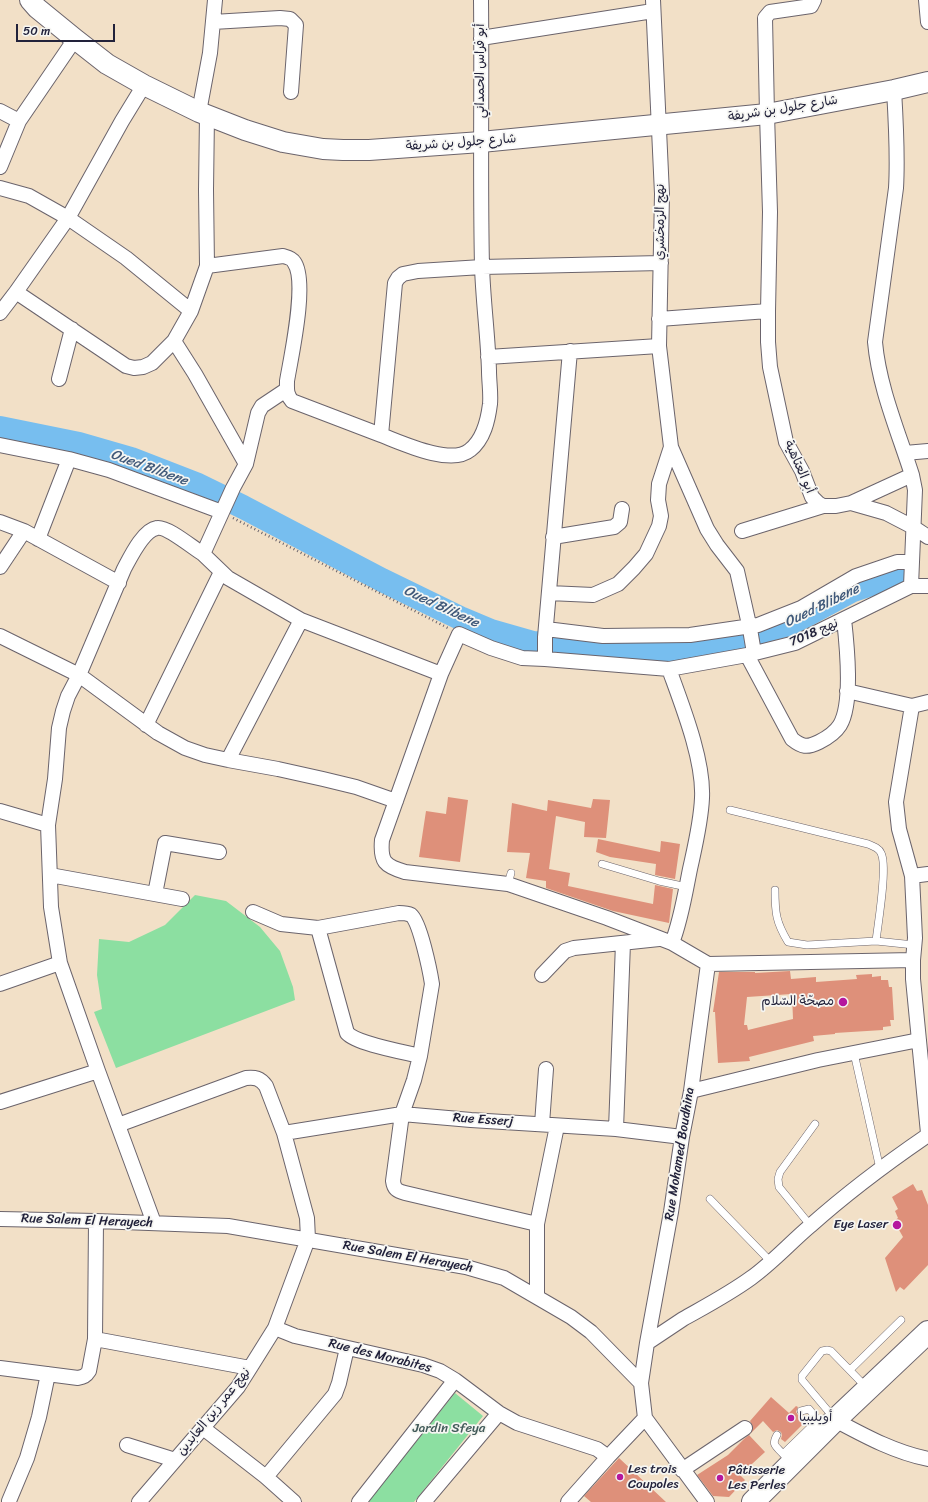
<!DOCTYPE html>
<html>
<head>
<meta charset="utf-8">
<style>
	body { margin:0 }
	#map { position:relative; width:928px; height:1502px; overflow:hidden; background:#f2e0c7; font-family:Sriracha,sans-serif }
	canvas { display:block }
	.scale { position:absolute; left:16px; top:24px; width:99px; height:18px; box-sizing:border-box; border:2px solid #22223b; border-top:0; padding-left:5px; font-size:12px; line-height:14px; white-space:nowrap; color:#22223b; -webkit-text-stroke:3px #f6f6f2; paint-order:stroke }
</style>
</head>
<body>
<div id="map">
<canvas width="928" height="1502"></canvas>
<div class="scale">50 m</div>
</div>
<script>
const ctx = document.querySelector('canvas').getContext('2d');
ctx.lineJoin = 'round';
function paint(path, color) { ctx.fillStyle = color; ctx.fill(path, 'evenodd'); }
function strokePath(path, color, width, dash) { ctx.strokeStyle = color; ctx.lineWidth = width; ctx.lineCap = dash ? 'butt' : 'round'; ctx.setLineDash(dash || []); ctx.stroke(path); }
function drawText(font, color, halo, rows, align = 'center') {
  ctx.font = font + ' Sriracha,"Playpen Sans Arabic",sans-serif'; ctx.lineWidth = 3.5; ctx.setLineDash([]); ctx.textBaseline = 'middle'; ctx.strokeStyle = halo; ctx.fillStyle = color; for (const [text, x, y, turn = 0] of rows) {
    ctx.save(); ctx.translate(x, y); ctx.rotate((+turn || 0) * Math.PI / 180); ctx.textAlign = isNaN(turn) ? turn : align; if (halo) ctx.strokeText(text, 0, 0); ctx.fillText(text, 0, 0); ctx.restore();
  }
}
const green = new Path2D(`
	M 195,895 L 226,901 L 260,927 L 280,951 L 293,987 L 295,1000 L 116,1068 L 94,1012 L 102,1009 L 97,975 L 99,939 L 129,942 L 165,925 Z
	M 455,1393 L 483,1416 L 414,1502 L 368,1502 Z`);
const river = new Path2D(`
	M 0,428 L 79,444 L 131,459 L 198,485 L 243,507 L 382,580 L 460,618 L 491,631 L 533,643 L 656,652 L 694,649 L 790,624 L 853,590 L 898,575`);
const building = new Path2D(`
	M 448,797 L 468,800 L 460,862 L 419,857 L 426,811 L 446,814 Z
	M 593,799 L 610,800 L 606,838 L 584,837 L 585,822 L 556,816 L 549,869 L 570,873 L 568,886 L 653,904 L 655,885 L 673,889 L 669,923 L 613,911 L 546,888 L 546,881 L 526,878 L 530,853 L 507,852 L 512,803 L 547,811 L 548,800 L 591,808 Z
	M 598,839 L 660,852 L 661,841 L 680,844 L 675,879 L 655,875 L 656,864 L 610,857 L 596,852 Z
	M 790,971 L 791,979 L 816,977 L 816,982 L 857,979 L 856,975 L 872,974 L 872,977 L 881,976 L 881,980 L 888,980 L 889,987 L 892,987 L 894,1020 L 890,1020 L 891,1026 L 883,1027 L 883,1030 L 835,1033 L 835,1034 L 813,1036 L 814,1041 L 749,1057 L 750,1061 L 718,1063 L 715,1012 L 713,1012 L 719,972 L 755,972 L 755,973 ZM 792,994 L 793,1019 L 748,1030 L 747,1025 L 744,1025 L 747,997 Z
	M 913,1184 L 917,1191 L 922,1190 L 928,1205 L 928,1265 L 904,1290 L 900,1287 L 896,1292 L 885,1258 L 903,1237 L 894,1221 L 898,1218 L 895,1211 L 898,1209 L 892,1197 Z
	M 771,1397 L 789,1413 L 796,1406 L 798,1407 L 796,1412 L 798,1415 L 805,1415 L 809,1418 L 785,1442 L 781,1439 L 782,1435 L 781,1432 L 777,1430 L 773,1432 L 763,1421 L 751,1433 L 753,1427 L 750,1421 Z
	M 749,1435 L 765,1452 L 740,1475 L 745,1480 L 729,1497 L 713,1496 L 697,1475 L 728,1455 L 744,1439 Z
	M 619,1458 L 666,1502 L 591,1502 L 584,1496 Z`);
const path = new Path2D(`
	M 233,518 L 448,628`);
const lane = new Path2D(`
	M 730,810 L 868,844 C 873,846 879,848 881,853 C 888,866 878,923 876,941
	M 602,864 L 659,881 L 687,887
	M 508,884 L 511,873
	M 775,890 C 775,913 776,922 788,942 L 807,945 L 876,941 L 914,945
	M 854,1053 L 880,1169
	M 710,1199 L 771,1262
	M 810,1225 L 779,1187 L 778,1179 L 780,1172 L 815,1124
	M 850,1370 L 901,1320
	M 801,1411 L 809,1409 L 818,1420
	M 834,1418 L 802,1380 L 802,1376 L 822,1351 L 827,1350 L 831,1351 L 866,1387
	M 777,1435 C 771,1445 776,1446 783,1454
	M 790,1461 L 783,1454 L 818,1420 L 826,1426`);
const street = new Path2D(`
	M 653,0 L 662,194 L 659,346 L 671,447 L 707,529 L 717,545 L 737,571 L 750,629 L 754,653
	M 926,0 L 928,22
	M 213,22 L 280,18 L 290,19 L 296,25 L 291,92
	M 481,38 L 653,11
	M 894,90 C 896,123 898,155 896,188 L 875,342 C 879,387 898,431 912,475 L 915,490 L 911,586
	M 0,111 L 19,121
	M 199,112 L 210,53 L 215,0
	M 0,167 L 19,121 L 75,39
	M 0,188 L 29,196 L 68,218 L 126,258 L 191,311
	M 207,266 L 283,256 C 287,257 292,258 294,262 C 308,281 291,357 287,381 C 287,389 286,394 292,401 L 381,435 L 395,283 L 398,278 L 403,274 L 418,271 L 482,267 L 661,263
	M 16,292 L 126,366 L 134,368 L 143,367 L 152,363 L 174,341 L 191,311 L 207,266 L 206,190 L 207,115
	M 768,311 L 768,342 L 770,367 L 786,442 L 802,471 L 812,497 L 818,503 L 823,506 L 836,506 L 851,503 L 886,513 L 913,527 L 928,537
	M 0,313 L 16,292 L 68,218 L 122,121 L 144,85
	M 659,319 L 768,311 L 770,212 L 767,114 L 765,18 L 770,12 L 811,6 L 814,0
	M 570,351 L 545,637 L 545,659 L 669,669 C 682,705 704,760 702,798 C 701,822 695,846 690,869 C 685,894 681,920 672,943
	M 488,357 L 659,346
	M 59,379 L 72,329
	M 381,435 C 402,443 451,466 470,450 C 484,439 488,420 490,404 C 491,393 489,382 489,371 C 488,336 483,301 482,266 C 480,177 482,88 481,0
	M 0,445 L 69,459 L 109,470 L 222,512
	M 905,453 L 928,451
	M 246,464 L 258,413 L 262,406 L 286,390
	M 851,503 L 912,475
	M 0,522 L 24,531 L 119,583
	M 742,531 L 823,506
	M 553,537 L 614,527 L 620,522 L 622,509
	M 38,539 L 69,459
	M 203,554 L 228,578 L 301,620 L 441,674
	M 0,567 L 24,531
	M 549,593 L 593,595 L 618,584 L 634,568 L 646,554 L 659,526 L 661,516 L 658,500 L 659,484 L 671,447
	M 546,629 L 603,636 L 690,635 L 758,625 L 801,608 L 856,576 L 897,562 L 911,562
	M 0,636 L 79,675 L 158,733 L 185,748 L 205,755 L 228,760 L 278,769 L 323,779 L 356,787 L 396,801
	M 747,655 L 792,739 C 802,747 807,748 819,742 C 827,738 835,733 840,725 C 853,703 847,646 844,619
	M 545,659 L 522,658 L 491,648 L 459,634 L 441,674 L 382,840 C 380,862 385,866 405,872 L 508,884 L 607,918 L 672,943 L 708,964 L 913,960
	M 669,669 L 747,655 L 795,643 L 911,586 L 928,586
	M 847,691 L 912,706 L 928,702
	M 912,706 L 896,802 L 899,829 L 912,876 L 915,938 L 913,960 L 913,979 L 928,1133
	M 146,725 L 221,572
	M 228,760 L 301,620
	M 0,811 L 48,825
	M 50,875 L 182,899
	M 912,876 L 928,874
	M 155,894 L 165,843 L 219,852
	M 253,912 L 281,924 L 318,928 L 399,913 C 403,913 407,913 411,915 C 420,922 430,971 432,984 L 420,1056 L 414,1080 L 402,1114 L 393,1181 C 394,1189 397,1191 405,1193 L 537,1224
	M 318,928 L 347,1033 C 357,1044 404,1052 420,1056
	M 542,975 L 565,951 L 574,948 L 659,939
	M 0,984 L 60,963
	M 691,1091 L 818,1060 L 919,1040
	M 0,1102 L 98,1071
	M 542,1124 L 546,1069
	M 118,1125 L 246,1078 C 255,1077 260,1078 266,1086 L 284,1133 L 307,1218 L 308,1239 L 275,1328 L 250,1368 L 238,1387 L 139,1502
	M 616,1129 L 623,943
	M 284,1133 L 402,1114 L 471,1120 L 616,1129 L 682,1137
	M 0,1219 L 96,1221 L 228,1226 L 466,1267 L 504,1278 L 571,1317 L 591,1332 L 641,1383 L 645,1418 L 707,1502
	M 96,1221 L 95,1339 L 250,1368
	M 154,1223 L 98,1071 L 60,963 L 51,907 L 48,825 L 55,779 L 59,728 L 63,711 L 68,696 L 79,675 L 124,569 C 130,558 143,530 157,528 C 167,526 193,548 203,554 L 233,488 L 246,464 L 195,374 L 174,341
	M 537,1297 L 537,1224 L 557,1126
	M 275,1328 L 295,1336 L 423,1365 L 440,1371 L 455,1380 L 499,1413 L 517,1423 L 597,1449 L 608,1457
	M 647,1343 L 671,1212 L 682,1137 L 691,1091 L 708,964
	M 0,1368 L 78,1378 C 83,1377 86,1376 89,1371 L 95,1339
	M 641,1383 L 647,1343 C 659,1335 671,1327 683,1319 C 706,1306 729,1294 751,1278 C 772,1263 790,1243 810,1226 C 847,1193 887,1163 928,1135
	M 835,1420 C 865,1436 894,1452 928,1459
	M 203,1428 L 266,1477 L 294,1502
	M 127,1445 L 175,1460
	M 682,1470 L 745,1428
	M 266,1477 L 335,1394 L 339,1383 L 347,1348
	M 9,1501 L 27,1458 L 39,1417 L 48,1374
	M 359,1502 L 455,1380
	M 424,1502 L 499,1413
	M 568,1502 L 608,1457 L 645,1418`);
const secondary = new Path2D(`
	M 30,0 L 37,8 L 75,39 L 107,64 L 144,85 L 199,112 L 245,130 L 283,142 L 323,149 L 343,150 L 369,150 L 481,142 L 767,114 L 894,90 L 928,82`);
const primary = new Path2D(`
	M 753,1502 L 835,1420 L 928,1332`);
const markers = [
	[843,1002,5,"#b5179e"],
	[897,1225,5,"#b5179e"],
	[791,1418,4,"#b5179e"],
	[620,1477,4,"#b5179e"],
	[720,1478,4,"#b5179e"]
];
const streetNames = [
	["أبو فراس الحمداني",481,71,-90],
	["شارع جلول بن شريفة",783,109,-9],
	["شارع جلول بن شريفة",461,143,-4],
	["نهج الزمخشري",661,222,-90],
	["أبو العتاهية",799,467,66],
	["نهج 7018",814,633,-23],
	["Rue Esserj",483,1120,4],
	["Rue Mohamed Boudhina",680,1154,-81],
	["Rue Salem El Herayech",87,1221,2],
	["Rue Salem El Herayech",408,1257,10],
	["Rue des Morabites",380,1356,14],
	["نهج عمر زين العابدين",214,1412,-51]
];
const poiNames = [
	["مصحّة السّلام",834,1002,"right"],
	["Eye Laser",888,1225,"right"],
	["أويليبيا",799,1418],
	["Les trois",628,1470],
	["Coupoles",628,1485],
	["Pâtisserie",728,1471],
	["Les Perles",728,1486]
];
const parkNames = [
	["Jardin Sfeya",449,1429]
];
const waterNames = [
	["Oued Blibene",149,468,20],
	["Oued Blibene",822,606,-26],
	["Oued Blibene",441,607,25]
];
paint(green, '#8cdfa1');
strokePath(river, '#77beef', 24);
paint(building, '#de907a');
strokePath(lane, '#6b646c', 8);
strokePath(street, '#6b646c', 16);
strokePath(secondary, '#6b646c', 22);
strokePath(primary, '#6b646c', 24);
strokePath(path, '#6b646c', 2.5, [1, 3]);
strokePath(lane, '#fff', 7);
strokePath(street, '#fff', 14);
strokePath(secondary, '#fff', 20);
strokePath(primary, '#fff', 22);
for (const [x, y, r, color] of markers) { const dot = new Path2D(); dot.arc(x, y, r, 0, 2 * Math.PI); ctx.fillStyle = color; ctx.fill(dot); strokePath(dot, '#f6f6f2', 1.5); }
drawText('13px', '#22223b', '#f6f6f2', streetNames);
drawText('13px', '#22223b', '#f6f6f2', poiNames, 'left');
drawText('13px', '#425b5a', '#f6f6f2', parkNames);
drawText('italic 14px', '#40597a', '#f6f6f2', waterNames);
</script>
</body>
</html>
